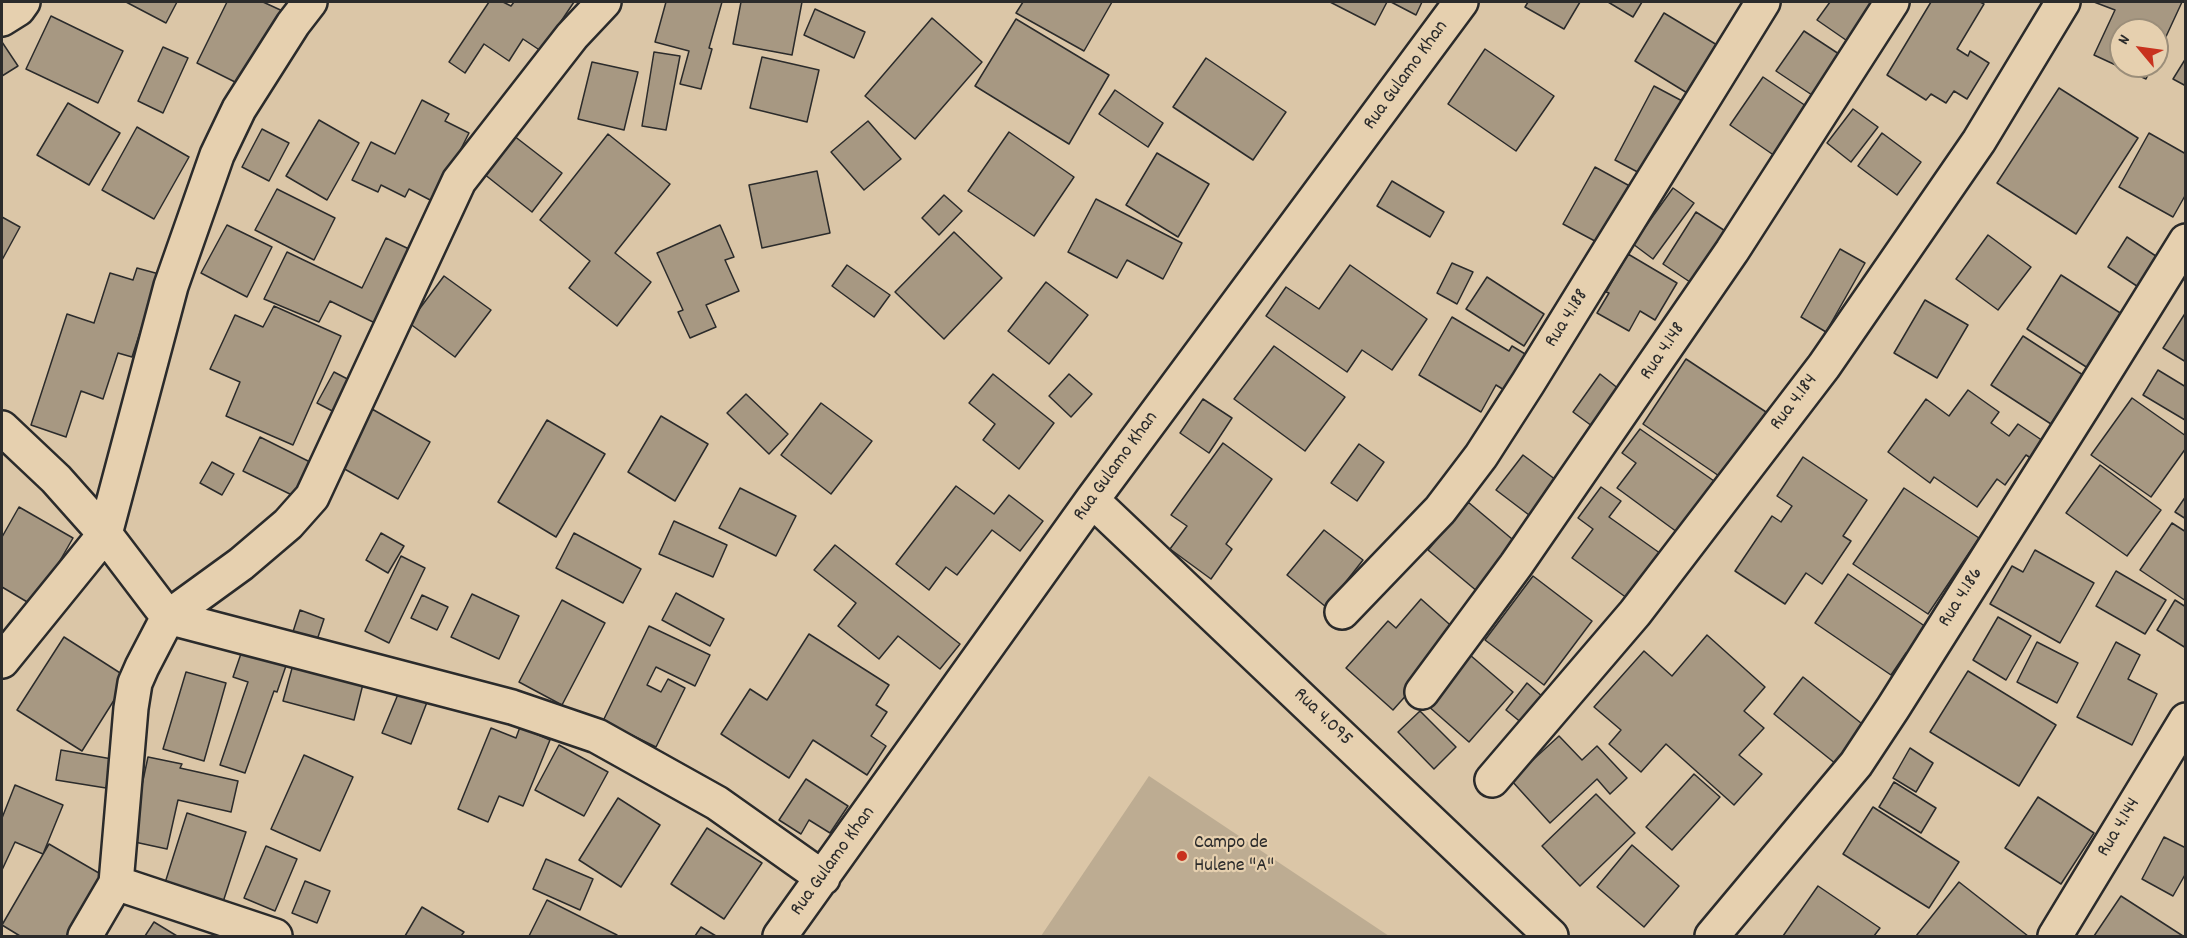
<!DOCTYPE html>
<html>
<head>
<meta charset="utf-8">
<style>
	body { margin:0 }
	#map { position:relative; width:2187px; height:938px; overflow:hidden; background:#dbc6a7; font-family:Dekko,sans-serif }
	canvas { display:block }
	.frame { position:absolute; inset:0; border:3px solid #2b2b2b; pointer-events:none }
	.north { position:absolute; left:2109px; top:18px; width:60px; height:60px; box-sizing:border-box; background:#e6d0af; border:2px solid #9b8e7a; border-radius:50%; rotate:299deg; font-size:16px; font-weight:700; line-height:24px; text-align:center; color:#2b2b2b }
	.north::after { content:''; display:block; margin:auto; width:21px; height:27px; background:#c8321e; clip-path:polygon(50% 0,100% 100%,50% 72%,0 100%) }
</style>
</head>
<body>
<div id="map">
<canvas width="2187" height="938"></canvas>
<div class="frame"></div>
<div class="north">N</div>
</div>
<script>
const ctx = document.querySelector('canvas').getContext('2d');
ctx.lineJoin = 'round';
function paint(path, color) { ctx.fillStyle = color; ctx.fill(path, 'evenodd'); }
function strokePath(path, color, width, dash) { ctx.strokeStyle = color; ctx.lineWidth = width; ctx.lineCap = dash ? 'butt' : 'round'; ctx.setLineDash(dash || []); ctx.stroke(path); }
function drawText(font, color, halo, rows, align = 'center') {
  ctx.font = font + ' Dekko,sans-serif'; ctx.lineWidth = 4.5; ctx.setLineDash([]); ctx.textBaseline = 'middle'; ctx.strokeStyle = halo; ctx.fillStyle = color; for (const [text, x, y, turn = 0] of rows) {
    ctx.save(); ctx.translate(x, y); ctx.rotate((+turn || 0) * Math.PI / 180); ctx.textAlign = isNaN(turn) ? turn : align; if (halo) ctx.strokeText(text, 0, 0); ctx.fillText(text, 0, 0); ctx.restore();
  }
}
const green = new Path2D(`
	M 1149,776 L 1389,936 L 1041,936 Z`);
const building = new Path2D(`
	M 126,2 L 177,2 L 166,23 Z
	M 227,2 L 263,2 L 287,13 L 249,89 L 197,63 Z
	M 489,2 L 503,2 L 511,6 L 514,2 L 574,2 L 541,51 L 523,39 L 509,61 L 484,44 L 465,73 L 449,62 Z
	M 666,2 L 722,2 L 709,48 L 712,49 L 701,89 L 680,84 L 689,51 L 655,42 Z
	M 741,2 L 802,2 L 792,55 L 733,44 Z
	M 1023,2 L 1112,2 L 1084,51 L 1016,13 Z
	M 1330,2 L 1387,2 L 1375,25 Z
	M 1391,2 L 1422,2 L 1416,15 Z
	M 1528,2 L 1580,2 L 1564,29 L 1525,7 Z
	M 1608,2 L 1642,2 L 1633,17 Z
	M 1830,2 L 1885,2 L 1856,47 L 1817,20 Z
	M 1931,2 L 1980,2 L 1984,4 L 1957,49 L 1968,56 L 1970,51 L 1989,63 L 1967,99 L 1954,91 L 1946,103 L 1931,94 L 1926,100 L 1887,75 Z
	M 2094,2 L 2182,2 L 2157,56 L 2157,30 L 2121,30 L 2121,66 L 2152,66 L 2146,79 L 2094,55 L 2115,10 Z
	M 815,9 L 865,32 L 854,58 L 804,35 Z
	M 1664,13 L 1727,51 L 1697,99 L 1635,61 Z
	M 51,16 L 123,51 L 98,103 L 26,69 Z
	M 932,18 L 982,62 L 915,139 L 865,96 Z
	M 1016,19 L 1109,75 L 1069,144 L 975,86 Z
	M 1804,31 L 1842,56 L 1815,97 L 1776,71 Z
	M 2,42 L 18,66 L 2,76 Z
	M 163,47 L 188,58 L 163,113 L 138,101 Z
	M 1485,49 L 1554,96 L 1516,151 L 1448,104 Z
	M 654,52 L 680,56 L 666,130 L 642,126 Z
	M 762,57 L 819,70 L 807,122 L 750,108 Z
	M 1206,58 L 1286,112 L 1253,160 L 1173,107 Z
	M 2186,58 L 2186,86 L 2173,79 Z
	M 592,62 L 638,72 L 624,130 L 578,119 Z
	M 1763,77 L 1809,108 L 1775,156 L 1730,125 Z
	M 1654,86 L 1686,103 L 1647,177 L 1615,160 Z
	M 2059,88 L 2138,138 L 2076,234 L 1997,183 Z
	M 1115,90 L 1163,123 L 1148,147 L 1099,114 Z
	M 422,100 L 449,114 L 445,121 L 469,133 L 434,202 L 409,189 L 405,197 L 381,185 L 378,192 L 352,180 L 371,142 L 395,154 Z
	M 68,103 L 120,133 L 89,185 L 37,155 Z
	M 1853,109 L 1878,127 L 1851,162 L 1827,143 Z
	M 319,120 L 359,143 L 327,200 L 286,176 Z
	M 868,121 L 901,159 L 864,190 L 831,152 Z
	M 137,127 L 189,157 L 154,219 L 102,190 Z
	M 262,129 L 289,143 L 269,181 L 242,167 Z
	M 509,132 L 562,173 L 532,212 L 479,170 Z
	M 1009,132 L 1074,177 L 1034,236 L 968,191 Z
	M 1882,133 L 1921,162 L 1897,195 L 1858,166 Z
	M 2149,133 L 2186,154 L 2186,194 L 2173,217 L 2119,187 Z
	M 608,134 L 670,184 L 615,253 L 651,282 L 617,326 L 569,288 L 590,261 L 540,220 Z
	M 1157,153 L 1209,184 L 1178,237 L 1126,205 Z
	M 1595,167 L 1637,190 L 1606,247 L 1563,224 Z
	M 817,171 L 830,233 L 762,248 L 749,185 Z
	M 1392,181 L 1444,212 L 1430,237 L 1377,206 Z
	M 1673,188 L 1694,203 L 1653,259 L 1633,244 Z
	M 277,189 L 335,218 L 314,260 L 255,230 Z
	M 944,195 L 962,211 L 939,235 L 922,218 Z
	M 1096,199 L 1182,243 L 1163,279 L 1127,260 L 1117,278 L 1068,252 Z
	M 1696,212 L 1736,238 L 1702,290 L 1663,264 Z
	M 2,217 L 20,227 L 2,260 Z
	M 227,225 L 272,247 L 247,297 L 201,273 Z
	M 720,225 L 734,257 L 725,260 L 739,291 L 706,305 L 716,327 L 690,338 L 678,312 L 683,310 L 657,253 Z
	M 954,232 L 1002,278 L 944,339 L 895,292 Z
	M 1988,235 L 2031,267 L 1998,310 L 1956,279 Z
	M 2127,237 L 2168,264 L 2149,294 L 2108,267 Z
	M 386,238 L 411,250 L 375,323 L 330,301 L 319,322 L 264,299 L 287,252 L 362,288 Z
	M 1840,249 L 1865,263 L 1826,332 L 1801,317 Z
	M 1628,254 L 1677,283 L 1655,320 L 1640,311 L 1629,331 L 1597,313 L 1609,293 L 1606,292 Z
	M 1452,263 L 1473,272 L 1457,304 L 1437,293 Z
	M 847,265 L 890,295 L 874,317 L 832,286 Z
	M 1350,265 L 1427,319 L 1392,370 L 1362,350 L 1347,372 L 1266,316 L 1286,287 L 1319,309 Z
	M 137,268 L 159,274 L 132,357 L 118,353 L 103,399 L 81,391 L 66,437 L 31,425 L 67,314 L 94,323 L 110,273 L 133,280 Z
	M 2061,275 L 2125,316 L 2091,370 L 2027,329 Z
	M 444,276 L 491,310 L 455,357 L 409,323 Z
	M 1487,277 L 1544,314 L 1524,346 L 1466,309 Z
	M 1046,282 L 1088,315 L 1049,364 L 1008,331 Z
	M 1925,300 L 1968,325 L 1937,378 L 1894,353 Z
	M 274,306 L 341,336 L 293,445 L 226,416 L 240,382 L 210,369 L 235,315 L 263,327 Z
	M 2186,312 L 2186,362 L 2163,348 Z
	M 1452,317 L 1509,351 L 1512,346 L 1535,360 L 1514,396 L 1496,385 L 1481,412 L 1419,375 Z
	M 2023,336 L 2083,375 L 2051,424 L 1991,385 Z
	M 1274,346 L 1345,397 L 1305,451 L 1234,399 Z
	M 1686,359 L 1766,412 L 1722,478 L 1643,424 Z
	M 2158,370 L 2186,387 L 2185,420 L 2143,395 Z
	M 334,372 L 359,385 L 342,416 L 317,403 Z
	M 993,374 L 1054,423 L 1019,469 L 983,440 L 995,424 L 969,403 Z
	M 1069,374 L 1092,394 L 1071,417 L 1049,396 Z
	M 1600,374 L 1624,393 L 1596,429 L 1573,412 Z
	M 1968,390 L 1999,412 L 1991,423 L 2009,436 L 2018,424 L 2046,443 L 2034,460 L 2026,455 L 2005,485 L 1997,479 L 1977,507 L 1934,477 L 1930,483 L 1888,452 L 1926,399 L 1949,416 Z
	M 746,394 L 788,434 L 769,454 L 727,413 Z
	M 2132,398 L 2186,436 L 2186,448 L 2151,497 L 2091,455 Z
	M 1203,399 L 1232,418 L 1209,453 L 1180,433 Z
	M 821,403 L 872,441 L 831,494 L 781,455 Z
	M 372,409 L 430,442 L 398,499 L 341,467 Z
	M 661,416 L 708,444 L 675,501 L 628,472 Z
	M 547,420 L 605,454 L 556,537 L 498,502 Z
	M 1640,429 L 1714,481 L 1677,532 L 1617,488 L 1636,463 L 1622,453 Z
	M 260,437 L 314,464 L 298,498 L 243,471 Z
	M 1223,443 L 1272,479 L 1226,544 L 1232,549 L 1211,579 L 1170,549 L 1187,526 L 1171,515 Z
	M 1359,444 L 1384,462 L 1357,501 L 1331,483 Z
	M 1523,455 L 1556,480 L 1529,515 L 1496,490 Z
	M 1803,457 L 1867,500 L 1843,536 L 1851,541 L 1822,584 L 1806,573 L 1785,604 L 1735,571 L 1772,516 L 1781,522 L 1792,506 L 1777,496 Z
	M 212,462 L 234,474 L 222,495 L 200,483 Z
	M 2100,465 L 2161,510 L 2127,556 L 2066,513 Z
	M 956,486 L 994,514 L 1009,495 L 1043,521 L 1020,551 L 992,530 L 957,575 L 946,567 L 929,590 L 896,564 Z
	M 1601,487 L 1621,501 L 1609,517 L 1664,556 L 1631,601 L 1572,558 L 1593,529 L 1578,518 Z
	M 740,488 L 796,516 L 776,556 L 719,528 Z
	M 1904,488 L 1979,538 L 1928,614 L 1853,564 Z
	M 2186,496 L 2186,519 L 2175,512 Z
	M 1468,502 L 1518,544 L 1478,592 L 1428,550 Z
	M 19,507 L 73,538 L 34,606 L 2,587 L 2,537 Z
	M 674,521 L 727,545 L 713,577 L 659,554 Z
	M 2172,523 L 2186,532 L 2186,601 L 2140,570 Z
	M 1324,530 L 1363,560 L 1326,607 L 1287,575 Z
	M 381,533 L 404,546 L 388,573 L 366,560 Z
	M 574,533 L 641,569 L 623,603 L 556,568 Z
	M 835,545 L 960,644 L 940,669 L 898,636 L 879,659 L 838,626 L 856,603 L 814,570 Z
	M 2035,550 L 2094,583 L 2060,643 L 1990,604 L 2012,566 L 2023,572 Z
	M 401,556 L 425,568 L 389,643 L 365,631 Z
	M 2116,571 L 2166,600 L 2145,634 L 2096,606 Z
	M 1848,574 L 1932,631 L 1914,658 L 1906,653 L 1891,675 L 1815,623 Z
	M 1533,576 L 1592,621 L 1544,685 L 1485,640 Z
	M 676,593 L 724,619 L 710,646 L 662,620 Z
	M 472,594 L 519,616 L 499,659 L 451,637 Z
	M 422,595 L 448,607 L 437,630 L 411,618 Z
	M 1421,599 L 1457,631 L 1435,663 L 1393,710 L 1346,668 L 1388,621 L 1396,628 Z
	M 562,600 L 605,623 L 562,705 L 519,682 Z
	M 2175,600 L 2186,607 L 2186,648 L 2157,630 Z
	M 300,610 L 324,619 L 315,646 L 291,638 Z
	M 1998,617 L 2031,636 L 2006,680 L 1973,660 Z
	M 649,626 L 710,655 L 695,686 L 656,667 L 647,685 L 661,692 L 668,679 L 685,688 L 656,747 L 603,721 Z
	M 809,634 L 889,685 L 876,705 L 887,712 L 871,736 L 886,746 L 867,775 L 813,740 L 789,778 L 721,734 L 750,689 L 767,700 Z
	M 1707,635 L 1765,687 L 1744,711 L 1764,728 L 1739,755 L 1762,774 L 1734,805 L 1666,744 L 1641,772 L 1609,744 L 1621,730 L 1594,707 L 1644,651 L 1672,676 Z
	M 64,637 L 128,678 L 82,751 L 17,710 Z
	M 245,642 L 289,657 L 277,692 L 274,691 L 245,773 L 220,765 L 248,682 L 233,677 Z
	M 2037,642 L 2078,663 L 2057,703 L 2017,682 Z
	M 2116,642 L 2140,655 L 2128,679 L 2157,694 L 2132,745 L 2077,717 Z
	M 1470,655 L 1513,692 L 1469,742 L 1427,705 Z
	M 294,661 L 364,680 L 354,720 L 283,701 Z
	M 1968,671 L 2056,725 L 2019,786 L 1930,732 Z
	M 186,672 L 226,683 L 204,761 L 163,749 Z
	M 1803,677 L 1866,727 L 1836,764 L 1774,714 Z
	M 1527,683 L 1544,698 L 1523,724 L 1506,710 Z
	M 401,687 L 429,697 L 411,744 L 382,733 Z
	M 1420,711 L 1456,747 L 1434,769 L 1398,732 Z
	M 520,727 L 550,740 L 523,806 L 499,796 L 488,822 L 458,809 L 491,728 L 516,738 Z
	M 1559,736 L 1582,760 L 1597,746 L 1627,778 L 1610,794 L 1597,779 L 1550,823 L 1511,780 Z
	M 559,745 L 608,772 L 584,816 L 535,790 Z
	M 1910,748 L 1933,763 L 1916,792 L 1893,778 Z
	M 61,750 L 112,759 L 106,788 L 56,780 Z
	M 304,755 L 353,777 L 320,851 L 271,829 Z
	M 148,757 L 182,764 L 180,768 L 238,781 L 231,812 L 178,800 L 167,849 L 130,841 Z
	M 1694,774 L 1720,797 L 1672,850 L 1646,827 Z
	M 806,779 L 848,806 L 830,833 L 809,820 L 801,834 L 779,820 Z
	M 1894,782 L 1936,808 L 1921,833 L 1879,807 Z
	M 15,785 L 63,805 L 43,854 L 15,842 L 2,870 L 2,818 Z
	M 1596,794 L 1635,833 L 1580,886 L 1542,846 Z
	M 2038,797 L 2094,833 L 2061,884 L 2005,848 Z
	M 618,798 L 660,825 L 621,887 L 579,860 Z
	M 1873,807 L 1959,862 L 1929,908 L 1843,854 Z
	M 187,813 L 246,832 L 223,902 L 165,883 Z
	M 707,828 L 762,863 L 724,919 L 671,884 Z
	M 2164,837 L 2186,848 L 2186,873 L 2173,896 L 2142,879 Z
	M 49,844 L 104,876 L 67,936 L 20,936 L 2,925 Z
	M 1632,845 L 1679,886 L 1644,927 L 1597,887 Z
	M 266,846 L 297,859 L 275,911 L 244,898 Z
	M 546,859 L 593,879 L 580,910 L 533,889 Z
	M 305,881 L 330,891 L 317,923 L 292,913 Z
	M 1959,882 L 2028,936 L 1916,936 Z
	M 1818,886 L 1880,928 L 1874,936 L 1783,936 Z
	M 2121,896 L 2183,936 L 2094,936 Z
	M 547,900 L 617,935 L 616,936 L 529,936 Z
	M 422,907 L 464,932 L 461,936 L 405,936 Z
	M 154,922 L 177,936 L 145,936 Z
	M 701,927 L 716,936 L 695,936 Z`);
const minor = new Path2D(`
	M 2,19 L 18,9 L 23,2
	M 2,428 L 56,479 L 105,534 L 168,617 L 512,707 L 597,736 L 717,803 L 823,878
	M 1092,500 L 1551,936
	M 1342,612 L 1440,510 L 1481,456 L 1528,383 L 1763,2
	M 2,661 L 105,534 L 171,286 L 217,155 L 239,109 L 293,24 L 310,2
	M 1422,692 L 1516,565 L 1732,251 L 1892,2
	M 1492,780 L 1635,613 L 1824,366 L 1979,141 L 2063,2
	M 116,883 L 275,936
	M 85,936 L 116,883 L 131,708 L 135,683 L 142,667 L 168,617 L 241,564 L 288,524 L 312,497 L 459,181 L 572,36 L 604,2
	M 780,936 L 1092,500 L 1461,2
	M 1712,936 L 1856,764 L 1893,708 L 2086,402 L 2186,241
	M 2055,936 L 2186,720`);
const markers = [
	[1182,856,6,"#c8321e"]
];
const streetNames = [
	["Rua Gulamo Khan",1407,76,-54],
	["Rua 4.188",1568,319,-58],
	["Rua 4.148",1664,352,-56],
	["Rua 4.184",1795,403,-53],
	["Rua Gulamo Khan",1117,467,-54],
	["Rua 4.186",1962,598,-58],
	["Rua 4.095",1322,718,44],
	["Rua 4.144",2120,828,-59],
	["Rua Gulamo Khan",834,862,-54]
];
const poiNames = [
	["Campo de",1194,844],
	["Hulene \"A\"",1194,867]
];
paint(green, '#bdac92');
paint(building, '#a79882');
strokePath(building, '#2b2b2b', 1.5);
strokePath(minor, '#2b2b2b', 38);
strokePath(minor, '#e6d0af', 33);
for (const [x, y, r, color] of markers) { const dot = new Path2D(); dot.arc(x, y, r, 0, 2 * Math.PI); ctx.fillStyle = color; ctx.fill(dot); strokePath(dot, '#e6d0af', 2); }
drawText('20px', '#2b2b2b', '#e6d0af', streetNames);
drawText('20px', '#2b2b2b', '#e6d0af', poiNames, 'left');
</script>
</body>
</html>
